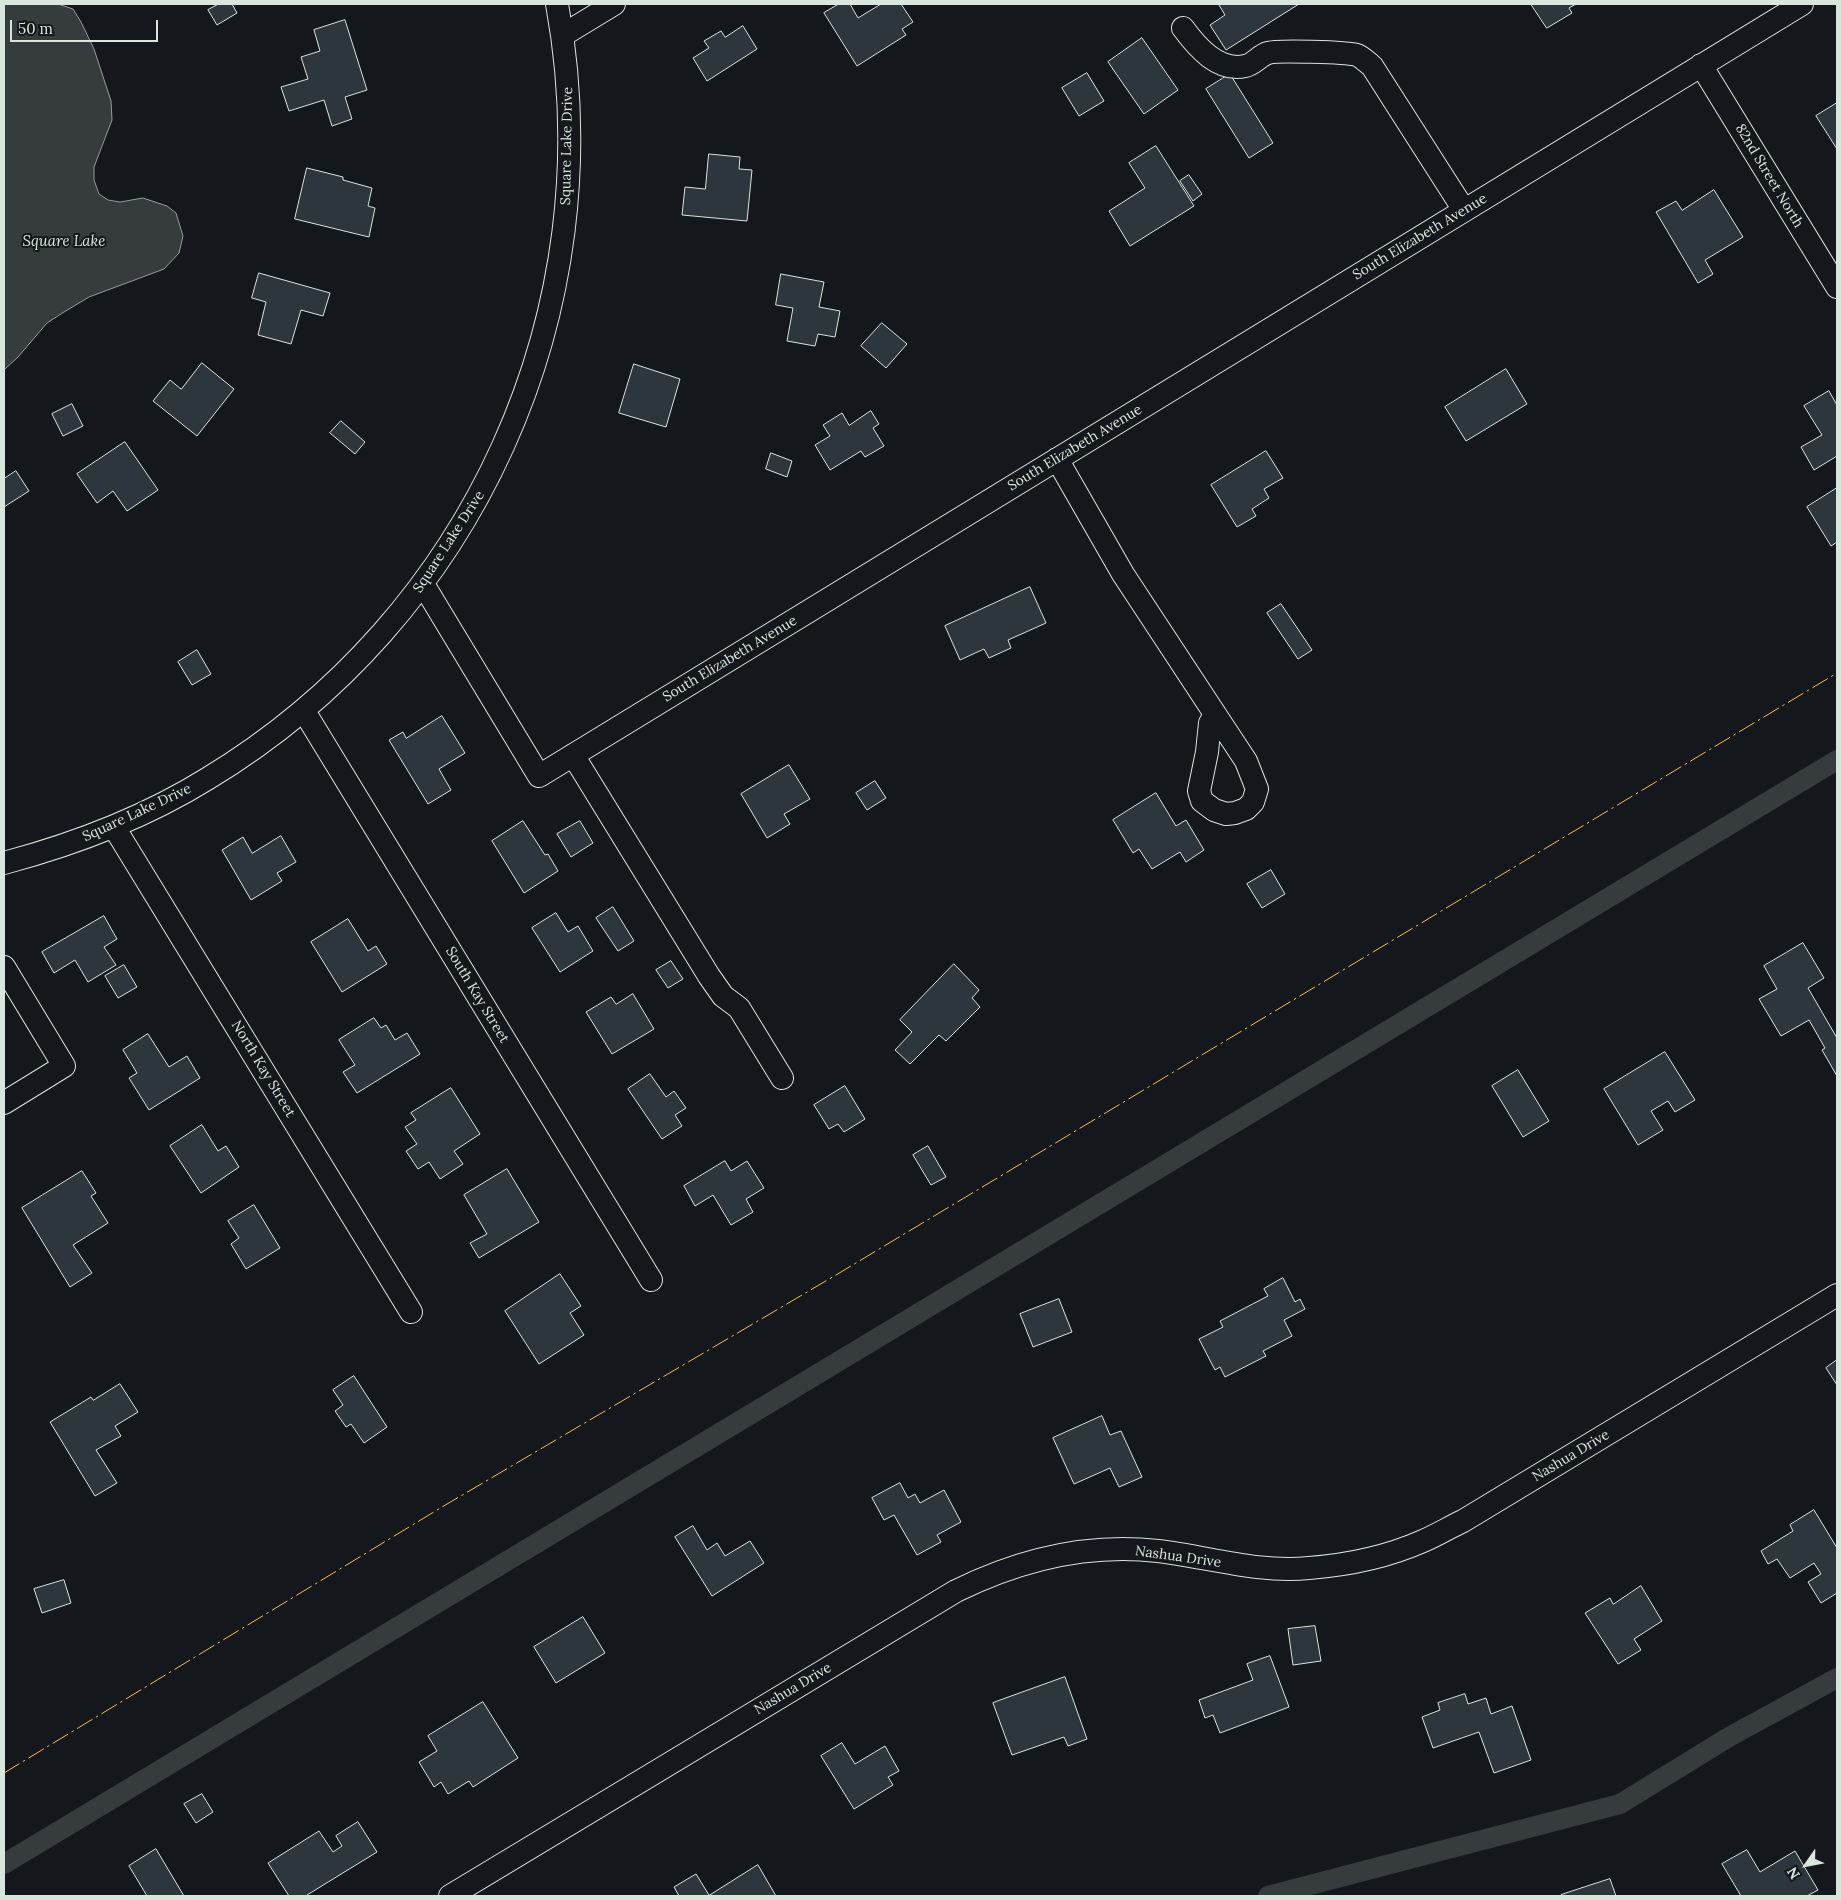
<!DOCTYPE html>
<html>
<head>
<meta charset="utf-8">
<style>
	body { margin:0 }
	#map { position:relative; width:1841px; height:1900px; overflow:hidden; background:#14181c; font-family:Lora,serif }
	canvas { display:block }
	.frame { position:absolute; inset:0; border:5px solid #d8e6dc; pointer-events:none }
	.north { position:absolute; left:1781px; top:1840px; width:50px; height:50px; -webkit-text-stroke:4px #14181c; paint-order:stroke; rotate:237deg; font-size:14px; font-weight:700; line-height:20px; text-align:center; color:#d8e6dc }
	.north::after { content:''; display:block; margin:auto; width:18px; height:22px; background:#d8e6dc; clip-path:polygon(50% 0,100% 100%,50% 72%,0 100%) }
	.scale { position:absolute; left:10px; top:20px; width:148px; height:22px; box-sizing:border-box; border:2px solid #d8e6dc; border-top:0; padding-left:6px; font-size:15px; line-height:18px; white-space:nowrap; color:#d8e6dc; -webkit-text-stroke:4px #14181c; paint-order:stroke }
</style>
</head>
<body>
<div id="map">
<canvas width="1841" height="1900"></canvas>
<div class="frame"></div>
<div class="north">N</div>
<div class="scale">50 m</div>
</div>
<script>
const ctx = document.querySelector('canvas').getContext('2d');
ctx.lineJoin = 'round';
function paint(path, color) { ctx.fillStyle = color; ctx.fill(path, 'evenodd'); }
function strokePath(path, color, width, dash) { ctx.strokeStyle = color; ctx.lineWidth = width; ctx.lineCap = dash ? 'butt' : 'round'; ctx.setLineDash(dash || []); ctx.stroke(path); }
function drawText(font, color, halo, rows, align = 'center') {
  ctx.font = font + ' Lora,serif'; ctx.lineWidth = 4; ctx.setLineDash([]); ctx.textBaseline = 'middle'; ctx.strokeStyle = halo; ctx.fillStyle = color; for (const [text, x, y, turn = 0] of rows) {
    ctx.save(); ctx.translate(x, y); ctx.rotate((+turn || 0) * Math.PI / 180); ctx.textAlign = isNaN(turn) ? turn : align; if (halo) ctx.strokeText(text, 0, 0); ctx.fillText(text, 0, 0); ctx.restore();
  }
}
const water = new Path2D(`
	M 4,4 L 58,4 L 73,9 L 81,22 L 94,49 L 111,101 L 112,120 L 94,167 L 94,180 L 99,194 L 108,200 L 120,202 L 143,198 L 167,206 L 176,213 L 183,236 L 179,253 L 164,269 L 89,297 L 64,312 L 47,323 L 18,357 L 4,370 Z`);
const canal = new Path2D(`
	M 4,1864 L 1837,760
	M 1268,1896 L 1620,1804 L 1729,1737 L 1837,1678`);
const building = new Path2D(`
	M 219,4 L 232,4 L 237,13 L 217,25 L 208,10 Z
	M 839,4 L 850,4 L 858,18 L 881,4 L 901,4 L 913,22 L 902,29 L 906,35 L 857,66 L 824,13 Z
	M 1221,4 L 1299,4 L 1226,50 L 1210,25 L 1225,15 L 1219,5 Z
	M 1531,4 L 1576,4 L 1569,8 L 1572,13 L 1547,28 Z
	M 345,20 L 367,90 L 345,97 L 352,119 L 332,126 L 324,100 L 289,111 L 281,87 L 308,79 L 301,57 L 320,51 L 314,30 Z
	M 743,26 L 757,49 L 707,81 L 693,58 L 709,48 L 704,41 L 721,31 L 725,37 Z
	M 1142,38 L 1178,90 L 1144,114 L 1108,62 Z
	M 1087,73 L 1104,101 L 1079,116 L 1062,88 Z
	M 1230,74 L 1273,143 L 1249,158 L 1206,89 Z
	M 1837,103 L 1837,149 L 1816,116 Z
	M 1156,146 L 1194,206 L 1130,246 L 1109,211 L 1145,188 L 1129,163 Z
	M 709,154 L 740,157 L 739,169 L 752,170 L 747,221 L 682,215 L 685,187 L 705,189 Z
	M 307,168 L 343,177 L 343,180 L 372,188 L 368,206 L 375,208 L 369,237 L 295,219 Z
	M 1189,175 L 1202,194 L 1193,201 L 1180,181 Z
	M 1714,190 L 1743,237 L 1705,260 L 1713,274 L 1698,283 L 1656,212 L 1676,201 L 1682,210 Z
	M 259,273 L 330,293 L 323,316 L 301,310 L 291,344 L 258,335 L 266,302 L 252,298 Z
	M 781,274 L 824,282 L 819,307 L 840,311 L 835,337 L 818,334 L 815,346 L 787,341 L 793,308 L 776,305 Z
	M 882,323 L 907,344 L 886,368 L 861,346 Z
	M 202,363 L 234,389 L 197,436 L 153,401 L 170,380 L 181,389 Z
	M 634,364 L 680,379 L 666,427 L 619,413 Z
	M 1506,369 L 1527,404 L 1466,441 L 1445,407 Z
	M 1829,391 L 1837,405 L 1837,456 L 1814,470 L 1801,447 L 1822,435 L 1804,406 Z
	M 72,404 L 83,426 L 63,436 L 52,414 Z
	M 871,411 L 879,424 L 873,428 L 884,446 L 865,457 L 861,451 L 830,470 L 815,445 L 830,436 L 823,425 L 842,413 L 849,425 Z
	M 341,421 L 365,442 L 355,454 L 330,433 Z
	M 125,442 L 158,490 L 127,511 L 113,491 L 97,503 L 77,474 Z
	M 1266,451 L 1283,478 L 1264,489 L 1269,498 L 1252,509 L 1256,516 L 1237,527 L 1211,485 Z
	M 771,453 L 792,461 L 787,477 L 766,469 Z
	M 16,471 L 29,491 L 4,507 L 4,479 Z
	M 1837,488 L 1837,542 L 1831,546 L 1807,507 Z
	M 1030,587 L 1046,623 L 1008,640 L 1011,648 L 989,658 L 984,649 L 960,660 L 945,626 Z
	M 1281,604 L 1312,650 L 1298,659 L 1267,613 Z
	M 197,650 L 211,674 L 192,685 L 178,662 Z
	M 442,716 L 465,753 L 439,769 L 451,790 L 428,804 L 389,740 L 403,732 L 406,738 Z
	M 789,765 L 810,799 L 784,814 L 790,824 L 767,838 L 741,794 Z
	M 875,781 L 886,798 L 867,810 L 856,793 Z
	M 1156,793 L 1176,826 L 1186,820 L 1204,850 L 1186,862 L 1180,852 L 1152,869 L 1139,849 L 1133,853 L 1113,820 Z
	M 523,821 L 545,855 L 548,854 L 558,871 L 524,893 L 492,841 Z
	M 580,821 L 593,843 L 571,857 L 557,834 Z
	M 281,836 L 296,862 L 277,873 L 282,881 L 251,900 L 222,850 L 243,837 L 252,853 Z
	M 1271,870 L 1285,894 L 1262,908 L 1247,884 Z
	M 613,907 L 634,941 L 618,951 L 596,918 Z
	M 556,913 L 568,932 L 578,926 L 593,951 L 560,972 L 532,928 Z
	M 104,916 L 117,939 L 104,947 L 116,965 L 88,982 L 75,960 L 54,973 L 42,952 Z
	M 348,919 L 368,951 L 376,946 L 387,964 L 342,992 L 311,942 Z
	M 1803,943 L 1824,978 L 1808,988 L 1837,1038 L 1837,1076 L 1822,1050 L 1825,1048 L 1809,1020 L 1781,1036 L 1759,999 L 1777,989 L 1764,966 Z
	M 671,961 L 683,979 L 668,988 L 656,970 Z
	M 954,964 L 979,990 L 972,998 L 980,1007 L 946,1041 L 939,1035 L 910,1064 L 895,1050 L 912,1032 L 900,1020 Z
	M 124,965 L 137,987 L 118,998 L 105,976 Z
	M 633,994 L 654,1029 L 612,1054 L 586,1012 L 611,997 L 616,1004 Z
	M 374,1018 L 381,1028 L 386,1025 L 395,1040 L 407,1033 L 420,1054 L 357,1093 L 343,1072 L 355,1065 L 339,1040 Z
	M 148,1034 L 169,1067 L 187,1056 L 200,1078 L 149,1110 L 129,1078 L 137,1073 L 123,1050 Z
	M 1665,1052 L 1695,1100 L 1675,1112 L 1668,1101 L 1651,1111 L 1663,1130 L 1638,1145 L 1604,1089 Z
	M 1518,1070 L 1549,1121 L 1523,1137 L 1492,1086 Z
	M 650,1074 L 666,1097 L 674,1091 L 686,1108 L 675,1115 L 682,1126 L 662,1139 L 628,1089 Z
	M 845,1086 L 865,1119 L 844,1132 L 838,1124 L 829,1129 L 814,1105 Z
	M 451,1088 L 480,1134 L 454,1151 L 463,1164 L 440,1179 L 429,1162 L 418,1169 L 406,1151 L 417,1144 L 405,1127 L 416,1120 L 411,1113 Z
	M 202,1125 L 218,1151 L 226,1146 L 239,1167 L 201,1193 L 170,1146 Z
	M 928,1146 L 946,1177 L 931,1185 L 913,1155 Z
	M 725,1161 L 731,1171 L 747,1161 L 764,1188 L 746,1199 L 753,1212 L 731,1225 L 713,1195 L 695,1206 L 684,1186 Z
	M 507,1169 L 539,1222 L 479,1258 L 470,1243 L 487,1234 L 464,1195 Z
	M 82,1171 L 96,1193 L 91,1196 L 108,1223 L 73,1245 L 92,1273 L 70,1287 L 22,1208 Z
	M 254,1205 L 280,1248 L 246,1269 L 231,1244 L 239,1238 L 228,1221 Z
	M 560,1274 L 581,1306 L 570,1313 L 584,1335 L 539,1364 L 505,1311 Z
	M 1283,1278 L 1295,1302 L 1300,1299 L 1305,1309 L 1284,1320 L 1292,1336 L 1263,1351 L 1266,1356 L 1225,1377 L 1220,1367 L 1215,1370 L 1199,1339 L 1223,1327 L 1220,1321 L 1268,1296 L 1264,1289 Z
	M 1059,1299 L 1072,1332 L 1033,1347 L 1020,1314 Z
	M 1837,1360 L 1837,1385 L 1826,1368 Z
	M 354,1376 L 387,1427 L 364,1443 L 351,1424 L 346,1427 L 335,1411 L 343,1405 L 333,1390 Z
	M 120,1384 L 138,1412 L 115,1426 L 121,1436 L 96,1450 L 117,1483 L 95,1496 L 50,1422 L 91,1397 L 93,1400 Z
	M 1102,1416 L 1110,1435 L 1121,1431 L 1142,1477 L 1119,1487 L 1110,1468 L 1074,1484 L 1053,1438 Z
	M 900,1483 L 908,1498 L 915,1494 L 920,1503 L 944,1490 L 961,1522 L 937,1535 L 941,1542 L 917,1555 L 894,1515 L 884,1520 L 872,1498 Z
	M 1814,1510 L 1837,1548 L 1837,1593 L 1821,1603 L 1808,1582 L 1821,1574 L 1814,1563 L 1790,1578 L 1777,1559 L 1768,1564 L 1761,1551 L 1793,1531 L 1790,1525 Z
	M 693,1526 L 707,1550 L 717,1543 L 725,1556 L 750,1541 L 764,1563 L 712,1596 L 675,1537 Z
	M 64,1580 L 71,1603 L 42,1613 L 34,1589 Z
	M 1641,1586 L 1662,1621 L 1634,1639 L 1641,1650 L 1618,1664 L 1585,1613 L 1610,1598 L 1613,1604 Z
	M 583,1617 L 605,1653 L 556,1683 L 534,1647 Z
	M 1315,1626 L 1321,1661 L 1293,1665 L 1288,1629 Z
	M 1270,1656 L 1289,1707 L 1220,1733 L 1213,1715 L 1205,1718 L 1199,1700 L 1253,1680 L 1247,1664 Z
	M 1065,1677 L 1087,1739 L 1068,1746 L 1064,1737 L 1012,1755 L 993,1703 Z
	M 1465,1694 L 1468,1704 L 1486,1698 L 1491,1714 L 1512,1706 L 1531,1760 L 1494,1773 L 1479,1732 L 1433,1748 L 1422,1717 L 1440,1710 L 1438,1703 Z
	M 483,1702 L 518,1758 L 473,1787 L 469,1781 L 448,1794 L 441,1782 L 434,1787 L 419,1762 L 437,1751 L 428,1736 Z
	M 842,1743 L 855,1764 L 885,1746 L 899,1771 L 888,1777 L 893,1785 L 854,1809 L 821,1756 Z
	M 202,1794 L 213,1812 L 196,1823 L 184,1804 Z
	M 358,1822 L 377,1852 L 307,1895 L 308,1896 L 289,1896 L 268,1863 L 319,1831 L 333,1852 L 342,1846 L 336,1836 Z
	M 156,1849 L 184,1896 L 147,1896 L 129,1866 Z
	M 1747,1850 L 1760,1872 L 1795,1851 L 1818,1890 L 1807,1896 L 1741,1896 L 1722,1864 Z
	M 758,1865 L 776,1896 L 679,1896 L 674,1887 L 696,1874 L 709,1895 Z
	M 1610,1879 L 1616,1896 L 1561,1896 L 1561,1895 Z`);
const minor = new Path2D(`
	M 1183,28 C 1197,47 1218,72 1245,66 C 1253,65 1260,55 1268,53 C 1276,50 1347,52 1357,55 C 1362,57 1368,63 1372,66 L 1464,210
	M 563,35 L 614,4
	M 1701,65 L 1837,287
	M 1057,459 L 1123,574 L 1215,714 L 1246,761 L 1257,789 L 1253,802 L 1246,809 L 1235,813 L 1226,814 L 1214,810 L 1202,801 L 1199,791 L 1207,752 L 1210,723 L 1215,714
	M 423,584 L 539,776 L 1802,4
	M 304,711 L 651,1280
	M 573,755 L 709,976 L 723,996 L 739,1008 L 782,1078
	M 114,827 L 411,1312
	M 4,863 C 75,844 144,818 207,779 C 474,618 613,310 557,4
	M 4,967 L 64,1066 L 4,1103
	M 450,1896 L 956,1591 C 1019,1560 1088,1543 1158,1551 C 1209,1557 1257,1573 1309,1568 C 1347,1565 1387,1557 1423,1541 C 1437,1535 1450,1527 1463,1521 L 1837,1295`);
const power = new Path2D(`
	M 4,1773 L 442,1507 L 836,1275 L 1837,673`);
const streetNames = [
	["Square Lake Drive",567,146,-89],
	["82nd Street North",1769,176,59],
	["South Elizabeth Avenue",1420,237,-31],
	["South Elizabeth Avenue",1075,448,-31],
	["Square Lake Drive",449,542,-57],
	["South Elizabeth Avenue",730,659,-31],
	["Square Lake Drive",137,813,-25],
	["South Kay Street",477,995,59],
	["North Kay Street",263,1069,59],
	["Nashua Drive",1571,1456,-31],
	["Nashua Drive",1178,1557,8],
	["Nashua Drive",793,1689,-31]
];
const waterNames = [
	["Square Lake",64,242]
];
paint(water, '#363b3e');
strokePath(water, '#939e99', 1);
strokePath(canal, '#363b3e', 20);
paint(building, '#2c363c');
strokePath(building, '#d8e6dc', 1);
strokePath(minor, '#d8e6dc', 24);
strokePath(minor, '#14181c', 22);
strokePath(power, '#ffb74d', 1, [18, 4, 2.5, 4]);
drawText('14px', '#d8e6dc', '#14181c', streetNames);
drawText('italic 15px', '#d8e6dc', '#14181c', waterNames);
</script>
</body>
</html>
